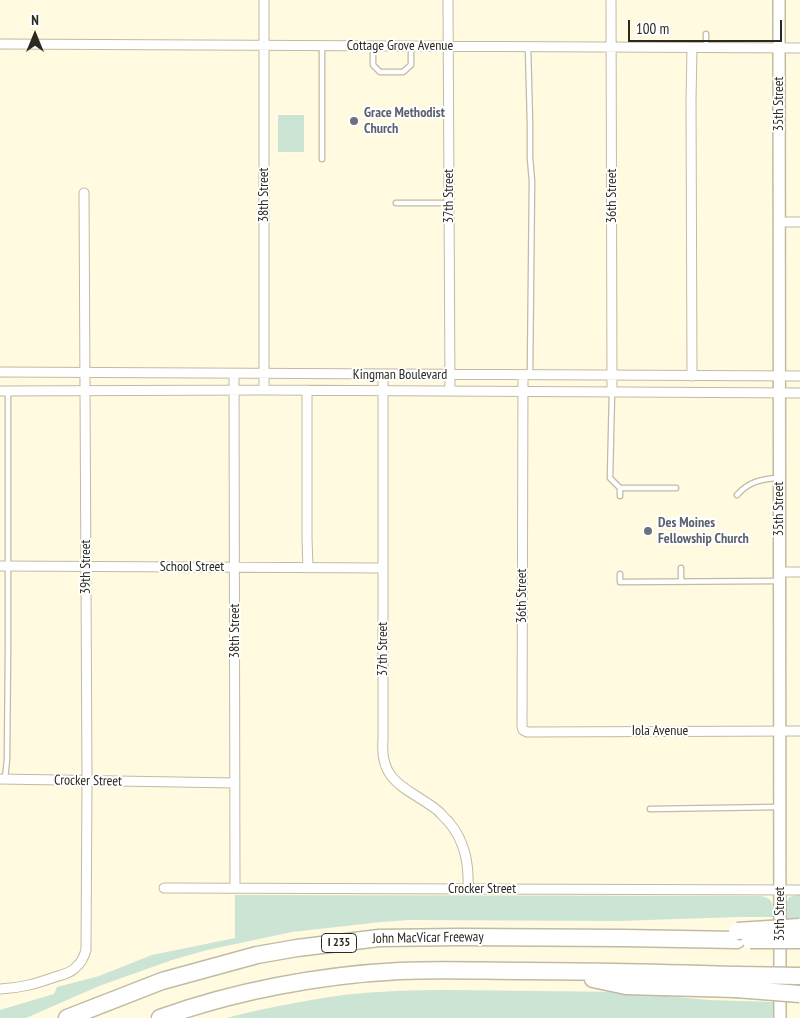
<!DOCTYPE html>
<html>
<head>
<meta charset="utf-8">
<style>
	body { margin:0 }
	#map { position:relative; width:800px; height:1018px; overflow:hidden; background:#fffae0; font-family:"PT Sans Narrow",sans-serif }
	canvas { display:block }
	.north { position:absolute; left:10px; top:10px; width:50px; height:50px; -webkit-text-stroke:4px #fff; paint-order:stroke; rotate:0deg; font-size:14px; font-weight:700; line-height:20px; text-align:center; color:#2b2920 }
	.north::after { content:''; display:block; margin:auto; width:18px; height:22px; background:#2b2920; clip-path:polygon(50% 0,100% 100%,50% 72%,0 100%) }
	.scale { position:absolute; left:628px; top:20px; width:154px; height:22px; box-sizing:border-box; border:2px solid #2b2920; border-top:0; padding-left:6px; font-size:15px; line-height:18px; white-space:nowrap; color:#2b2920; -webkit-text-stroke:4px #fff; paint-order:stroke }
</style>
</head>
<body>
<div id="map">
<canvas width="800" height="1018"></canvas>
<div class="north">N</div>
<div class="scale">100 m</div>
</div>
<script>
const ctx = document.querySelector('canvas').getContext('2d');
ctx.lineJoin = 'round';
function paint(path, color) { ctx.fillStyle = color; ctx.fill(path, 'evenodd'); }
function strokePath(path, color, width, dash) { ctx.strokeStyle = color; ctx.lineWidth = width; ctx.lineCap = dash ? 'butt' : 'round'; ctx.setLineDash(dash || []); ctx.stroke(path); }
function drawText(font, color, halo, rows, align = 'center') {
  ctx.font = font + ' "PT Sans Narrow",sans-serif'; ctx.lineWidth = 4; ctx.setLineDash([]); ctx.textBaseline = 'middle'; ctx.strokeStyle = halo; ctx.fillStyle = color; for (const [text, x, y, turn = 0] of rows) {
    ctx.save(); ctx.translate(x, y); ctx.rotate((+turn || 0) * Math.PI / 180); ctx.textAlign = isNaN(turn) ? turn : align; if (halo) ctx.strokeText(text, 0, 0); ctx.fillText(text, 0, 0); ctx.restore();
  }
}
const green = new Path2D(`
	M 278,115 L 304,115 L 304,152 L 278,152 Z
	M 235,895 L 760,896 C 774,898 773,905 773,917 L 738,917 L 618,921 L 409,920 L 381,922 L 292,932 L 207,950 L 172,960 L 99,986 L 26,1018 L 0,1018 L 0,1010 L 54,994 L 57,987 L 99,976 L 152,955 L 235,938 Z
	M 797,895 L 800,895 L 800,918 L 786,918 L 786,904 L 789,897 Z
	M 450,990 L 624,992 L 709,1000 L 773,1002 L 773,1018 L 226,1018 C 264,1008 303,1001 343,995 C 378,991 415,990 450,990 Z`);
const service = new Path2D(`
	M 706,34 L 706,48
	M 373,46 L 373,65 L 380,72 L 403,72 L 411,65 L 411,46
	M 528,47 L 530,124 L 530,158 L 532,181 L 530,374
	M 322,159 L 322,46
	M 396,203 L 449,203
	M 612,392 L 610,478 L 620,488 L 620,496
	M 620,488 L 676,488
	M 737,495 C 748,482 761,479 778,478
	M 681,568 L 681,582
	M 620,574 L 620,582 L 778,581
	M 5,779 L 7,759 L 8,649 L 8,391
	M 650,809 L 778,807`);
const minor = new Path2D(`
	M 264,0 L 264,390
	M 448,0 L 450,391
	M 611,0 L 612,392
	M 0,44 L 800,48
	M 692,48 L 691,100 L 692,376
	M 779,222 L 800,222
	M 0,372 L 800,376
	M 234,374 L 235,888
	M 383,375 L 383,740 C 379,784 409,788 437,810 C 441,813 444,818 448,821 C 465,841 469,863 468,889
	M 523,375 L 522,727 L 523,730 L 527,732 L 800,731
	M 307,390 L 307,539 L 308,568
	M 0,391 L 264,390 L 800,393
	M 0,566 L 383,568
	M 779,572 L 800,572
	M 0,779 L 235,783
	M 164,888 L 800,890
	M 0,989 C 21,988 35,984 55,977 C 62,975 71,973 76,967 C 81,963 84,957 86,950 L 87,781 L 84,193`);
const tertiary = new Path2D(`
	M 779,0 L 780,1018`);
const motorway = new Path2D(`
	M 593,979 L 626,986 L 736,989
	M 67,1018 L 162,981 L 257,955 L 297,948 L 379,938 L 460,937 L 623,938 L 737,940
	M 160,1018 C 235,991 320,975 400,971 C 442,969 484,971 525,971 C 596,971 666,973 737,975`);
const motorwayBridge = new Path2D(`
	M 737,931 L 800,927
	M 750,940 L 800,940
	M 737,975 L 800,976
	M 736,989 L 800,994`);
const markers = [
	[354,121,5,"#6b7280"],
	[648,531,5,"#6b7280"]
];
const shields = [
	[339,943,35]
];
const shieldNames = [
	["I 235",339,943]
];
const streetNames = [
	["Cottage Grove Avenue",400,46],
	["35th Street",779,104,-90],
	["38th Street",264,195,-90],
	["37th Street",449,196,-90],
	["36th Street",612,196,-90],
	["Kingman Boulevard",400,375],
	["35th Street",779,509,-90],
	["39th Street",86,567,-90],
	["School Street",192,567],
	["36th Street",522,596,-90],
	["38th Street",235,631,-90],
	["37th Street",383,649,-90],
	["Iola Avenue",660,731],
	["Crocker Street",88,781,1],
	["Crocker Street",482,889],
	["35th Street",780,914,-90],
	["John MacVicar Freeway",428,938,-1]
];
const worshipNames = [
	["Grace Methodist",364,113],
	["Church",364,129],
	["Des Moines",658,523],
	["Fellowship Church",658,539]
];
paint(green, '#cce4d4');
strokePath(service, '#c0bba3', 7);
strokePath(minor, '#c0bba3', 11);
strokePath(tertiary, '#c0bba3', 14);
strokePath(motorway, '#c0bba3', 19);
strokePath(service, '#fff', 4.5);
strokePath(minor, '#fff', 9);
strokePath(tertiary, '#fff', 11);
strokePath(motorway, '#fff', 16);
strokePath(motorwayBridge, '#c0bba3', 19, []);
strokePath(motorwayBridge, '#fff', 16);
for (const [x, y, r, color] of markers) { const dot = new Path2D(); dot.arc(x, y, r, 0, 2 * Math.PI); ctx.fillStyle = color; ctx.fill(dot); strokePath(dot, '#fff', 2); }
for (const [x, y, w] of shields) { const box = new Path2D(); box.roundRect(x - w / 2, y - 9.5, w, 19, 4); ctx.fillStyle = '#fff'; ctx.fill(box); strokePath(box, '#2b2920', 1); }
drawText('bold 12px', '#2b2920', null, shieldNames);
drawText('14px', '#2b2920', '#fff', streetNames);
drawText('bold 14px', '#5b616d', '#fff', worshipNames, 'left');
</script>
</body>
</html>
